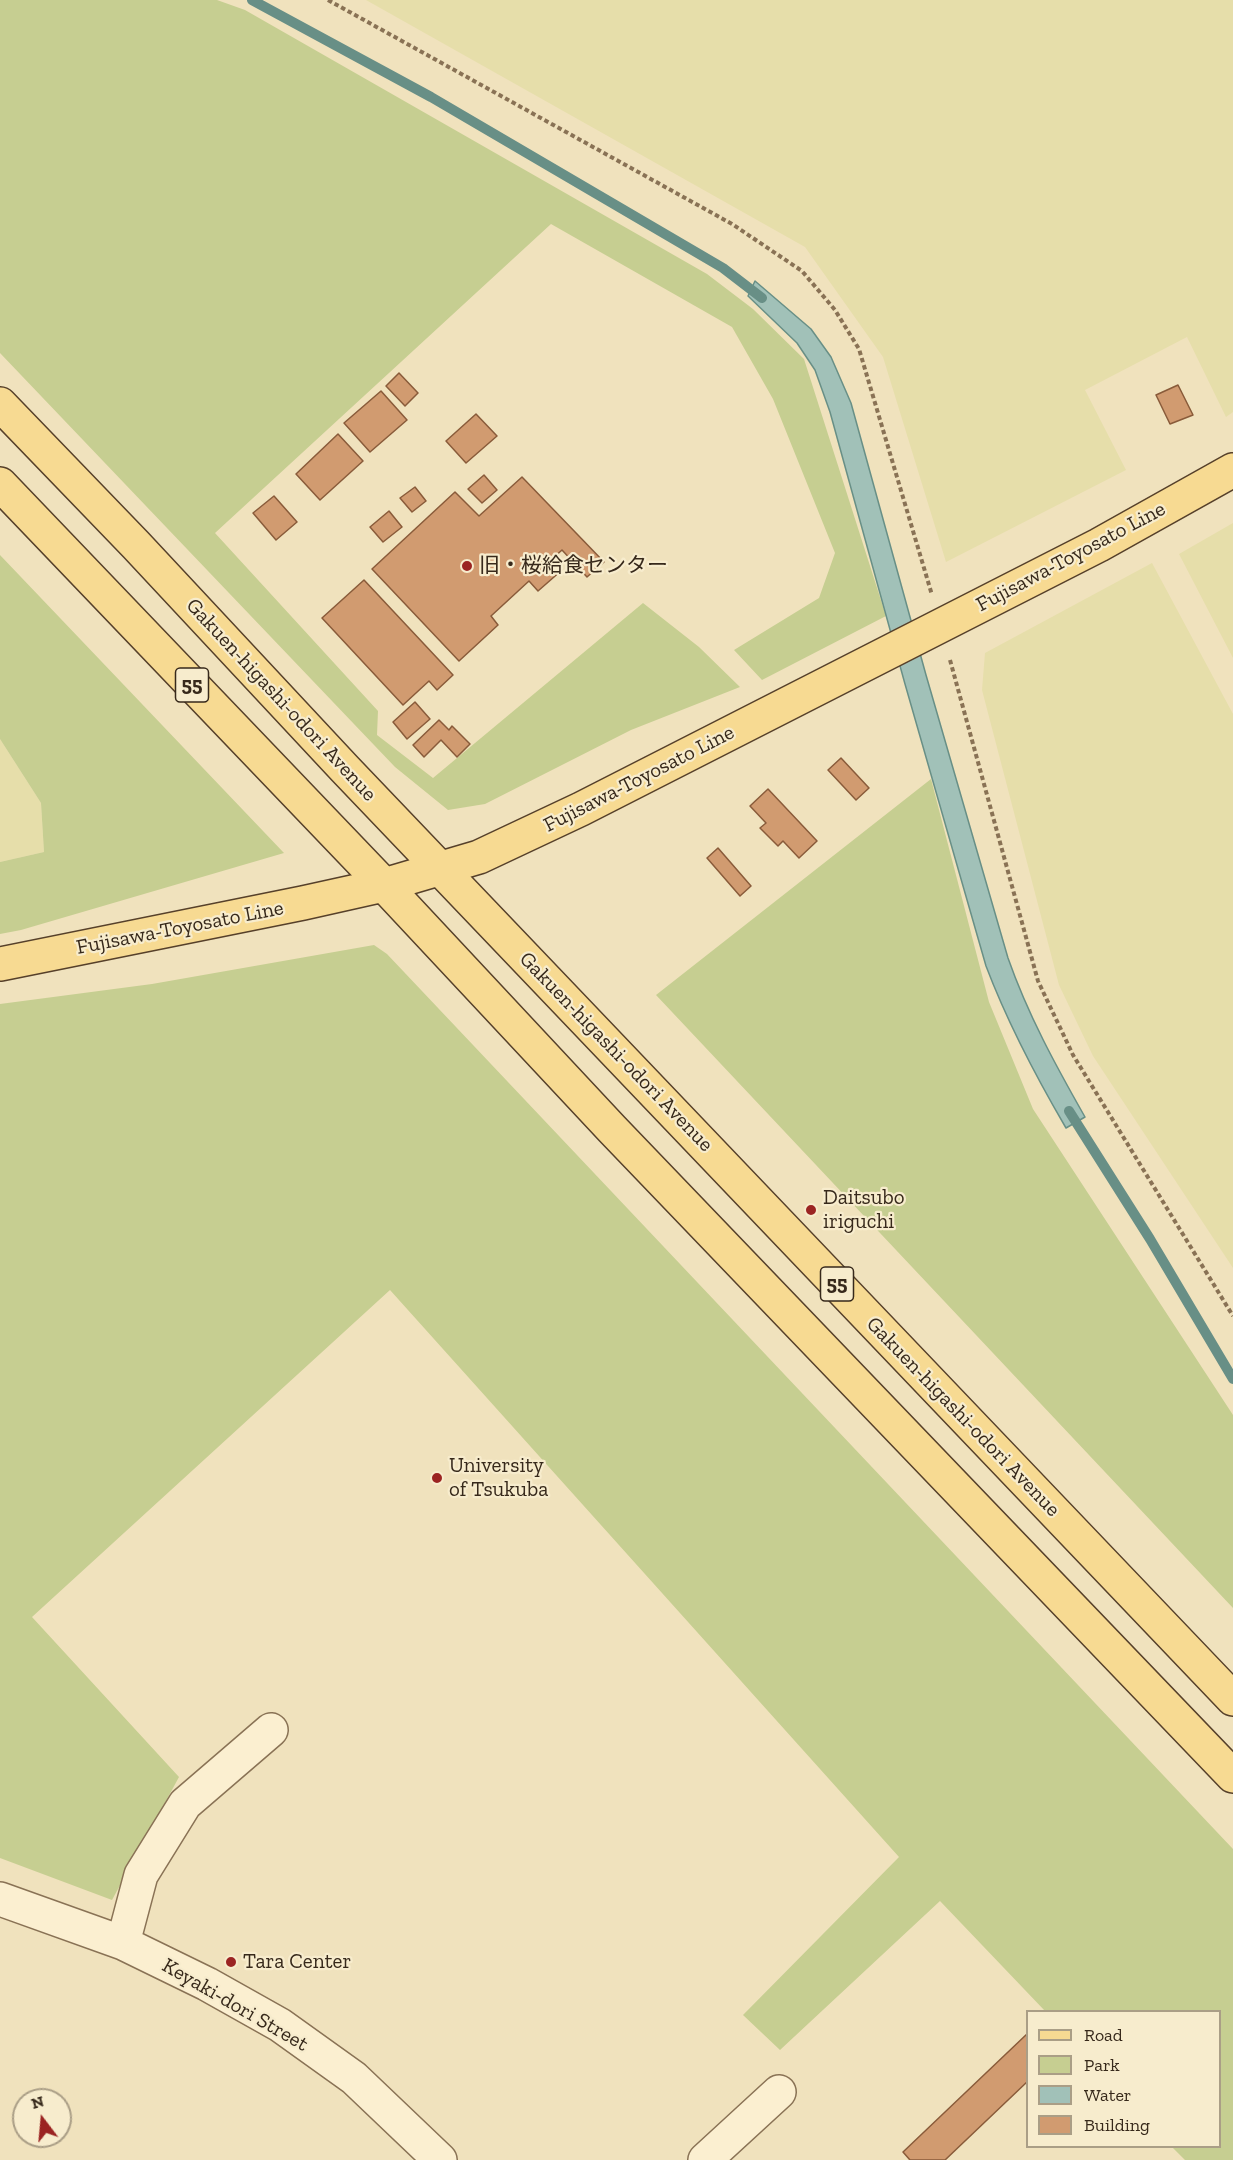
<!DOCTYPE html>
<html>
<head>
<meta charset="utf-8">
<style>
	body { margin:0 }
	#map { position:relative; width:1233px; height:2160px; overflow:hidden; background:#f0e2bd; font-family:"Zilla Slab",serif }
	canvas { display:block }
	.legend { position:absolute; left:1026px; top:2010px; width:195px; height:138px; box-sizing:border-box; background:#f7eccd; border:2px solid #aa9e86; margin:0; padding:8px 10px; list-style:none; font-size:18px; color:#37291b }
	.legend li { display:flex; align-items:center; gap:12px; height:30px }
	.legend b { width:30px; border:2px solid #aa9e86 }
	.north { position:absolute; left:12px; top:2088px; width:60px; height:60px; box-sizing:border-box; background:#f7eccd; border:2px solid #aa9e86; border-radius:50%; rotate:344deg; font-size:16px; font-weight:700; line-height:24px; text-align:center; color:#37291b }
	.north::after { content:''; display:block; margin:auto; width:21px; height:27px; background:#9b2422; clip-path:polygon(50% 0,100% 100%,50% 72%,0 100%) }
</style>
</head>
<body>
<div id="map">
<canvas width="1233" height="2160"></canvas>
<ul class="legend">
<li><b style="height:8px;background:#f7da92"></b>Road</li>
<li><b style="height:16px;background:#c6ce91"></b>Park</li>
<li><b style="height:16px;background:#a1c1b8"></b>Water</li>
<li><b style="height:16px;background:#d19b70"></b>Building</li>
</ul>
<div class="north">N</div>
</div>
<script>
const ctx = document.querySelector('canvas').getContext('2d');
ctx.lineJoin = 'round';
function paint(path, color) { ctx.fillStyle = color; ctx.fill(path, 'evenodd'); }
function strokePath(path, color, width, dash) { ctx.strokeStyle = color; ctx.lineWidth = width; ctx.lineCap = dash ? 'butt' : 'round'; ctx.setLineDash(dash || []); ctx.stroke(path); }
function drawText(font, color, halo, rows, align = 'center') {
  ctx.font = font + ' "Zilla Slab","Noto Sans JP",serif'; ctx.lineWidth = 4.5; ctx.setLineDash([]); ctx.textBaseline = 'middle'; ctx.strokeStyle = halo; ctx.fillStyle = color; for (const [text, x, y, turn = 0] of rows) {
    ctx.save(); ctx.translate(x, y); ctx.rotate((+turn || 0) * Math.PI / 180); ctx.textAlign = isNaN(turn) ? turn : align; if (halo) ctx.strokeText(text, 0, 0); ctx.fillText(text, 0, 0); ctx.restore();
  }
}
const farmland = new Path2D(`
	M 366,0 L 1233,0 L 1233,412 L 1226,417 L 1187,337 L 1085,390 L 1126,470 L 946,562 L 883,357 L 805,247 Z
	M 1233,523 L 1233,658 L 1179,554 Z
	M 1152,563 L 1233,714 L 1233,1268 L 1093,1056 L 1059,985 L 982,690 L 985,653 Z
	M 0,739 L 41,803 L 44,852 L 0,862 Z`);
const green = new Path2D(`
	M 0,0 L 217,0 L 245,10 L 707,274 L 753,309 L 804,359 L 886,616 L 762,680 L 734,650 L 819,598 L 835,553 L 773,399 L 732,327 L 551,224 L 215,533 L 378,711 L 377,735 L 433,778 L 643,603 L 699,647 L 740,687 L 631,730 L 485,804 L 448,810 L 395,767 L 0,353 Z
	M 0,555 L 284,853 L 21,930 L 0,934 L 0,862 L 44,852 L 41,803 L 0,739 Z
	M 931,779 L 989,1002 L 1033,1109 L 1233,1415 L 1233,1608 L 656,995 Z
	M 374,945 L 387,954 L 1233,1849 L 1233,2160 L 1185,2160 L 1172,2147 L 1220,2146 L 1220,2012 L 1045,2011 L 940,1901 L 780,2050 L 743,2015 L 899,1857 L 390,1290 L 32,1617 L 179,1777 L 112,1900 L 0,1858 L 0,1004 L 152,984 Z`);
const water = new Path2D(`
	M 755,281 L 811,329 L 831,357 L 851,403 L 926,675 L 1008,958 C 1028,1015 1056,1066 1085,1117 L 1066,1128 C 1035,1075 1008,1024 986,966 L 905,684 L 830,412 L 815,370 L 797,343 L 748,296 Z`);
const stream = new Path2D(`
	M 252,0 L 431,97 L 723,268 L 762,298
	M 1069,1111 L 1150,1239 L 1233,1379`);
const building = new Path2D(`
	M 399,373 L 418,393 L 405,406 L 386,386 Z
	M 1178,385 L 1193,415 L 1170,424 L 1156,395 Z
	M 381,391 L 407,420 L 370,452 L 344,423 Z
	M 476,414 L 497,436 L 466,463 L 446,441 Z
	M 338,434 L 363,461 L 320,500 L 296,474 Z
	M 484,475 L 497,490 L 482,503 L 468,489 Z
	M 522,477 L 604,562 L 587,577 L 562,550 L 552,559 L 562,570 L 538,591 L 529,581 L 491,616 L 498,625 L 459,661 L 372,569 L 455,492 L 479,516 Z
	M 415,487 L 426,501 L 412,512 L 400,498 Z
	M 274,496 L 297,522 L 276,540 L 253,513 Z
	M 389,511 L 402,527 L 383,542 L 370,527 Z
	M 364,580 L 453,675 L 437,690 L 429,681 L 403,705 L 322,618 Z
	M 415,702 L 430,719 L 407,739 L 393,722 Z
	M 439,720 L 449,730 L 452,726 L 470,744 L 457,757 L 441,740 L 424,757 L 413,745 Z
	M 841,758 L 869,788 L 856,800 L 828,770 Z
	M 768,789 L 817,841 L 799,858 L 783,841 L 778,846 L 760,828 L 766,823 L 750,806 Z
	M 718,848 L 751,886 L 740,896 L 707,858 Z
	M 1028,2033 L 1028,2081 L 945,2160 L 910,2160 L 903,2152 Z`);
const path = new Path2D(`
	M 328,0 L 732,224 L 802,271 L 835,310 L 859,349 L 932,595
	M 950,660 L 1038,981 L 1073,1055 L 1233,1316`);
const minor = new Path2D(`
	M 0,1899 L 123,1943 L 207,1984 L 280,2025 L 354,2078 L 440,2160
	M 123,1943 L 141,1875 L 185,1804 L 271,1730
	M 705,2160 L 779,2092`);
const major = new Path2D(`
	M 0,404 L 136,545 L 345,769 L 1233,1699
	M 0,484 L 384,885 L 612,1129 L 1233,1776
	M 0,964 L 303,903 L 384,885 L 479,857 L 581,809 L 1099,545 L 1233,470`);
const markers = [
	[467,566,6,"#9b2422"],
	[811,1210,6,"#9b2422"],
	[437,1478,6,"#9b2422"],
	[231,1962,6,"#9b2422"]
];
const shields = [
	[192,685,33],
	[837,1284,33]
];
const shieldNames = [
	["55",192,685],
	["55",837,1284]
];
const streetNames = [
	["Fujisawa-Toyosato Line",1071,557,-28],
	["Gakuen-higashi-odori Avenue",281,700,47],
	["Fujisawa-Toyosato Line",639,779,-27],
	["Fujisawa-Toyosato Line",180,928,-11],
	["Gakuen-higashi-odori Avenue",616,1052,46],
	["Gakuen-higashi-odori Avenue",963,1417,46],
	["Keyaki-dori Street",235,2005,30]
];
const poiNames = [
	["旧・桜給食センター",479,566],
	["Daitsubo",823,1198],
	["iriguchi",823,1222],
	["University",449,1466],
	["of Tsukuba",449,1490],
	["Tara Center",243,1962]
];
paint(farmland, '#e6deaa');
paint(green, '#c6ce91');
paint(water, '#a1c1b8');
strokePath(water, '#688f86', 1.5);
strokePath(stream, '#688f86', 10);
paint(building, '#d19b70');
strokePath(building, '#895b3a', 1.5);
strokePath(minor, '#897255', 36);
strokePath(major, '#56402a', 36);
strokePath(path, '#897255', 4, [4.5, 3]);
strokePath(minor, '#fbefd0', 33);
strokePath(major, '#f7da92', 33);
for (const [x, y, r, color] of markers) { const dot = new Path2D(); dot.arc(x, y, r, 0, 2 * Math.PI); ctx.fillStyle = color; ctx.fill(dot); strokePath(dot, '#f7eccd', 2); }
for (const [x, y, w] of shields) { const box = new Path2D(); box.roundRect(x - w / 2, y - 17, w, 34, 4.5); ctx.fillStyle = '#f7eccd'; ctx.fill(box); strokePath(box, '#37291b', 1.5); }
drawText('bold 20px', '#37291b', null, shieldNames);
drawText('21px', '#37291b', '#f7eccd', streetNames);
drawText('21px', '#37291b', '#f7eccd', poiNames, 'left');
</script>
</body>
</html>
